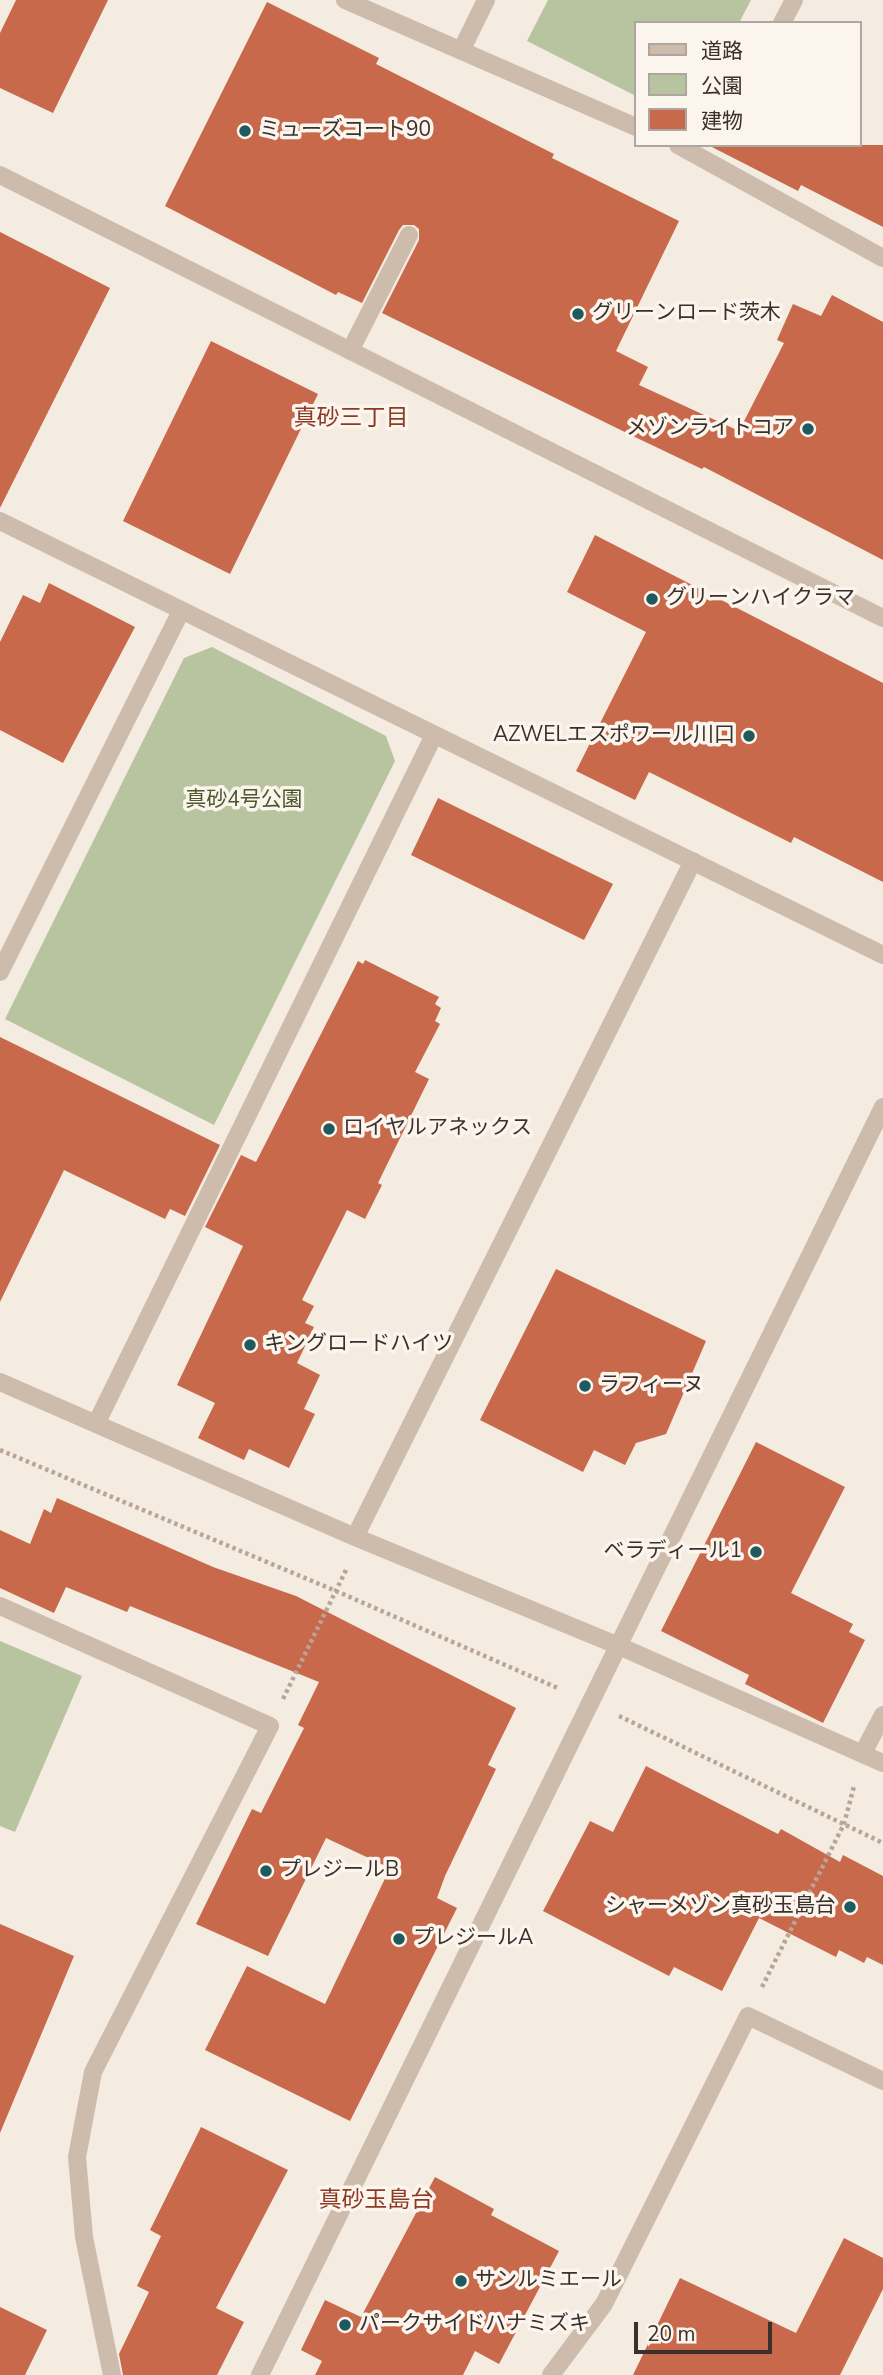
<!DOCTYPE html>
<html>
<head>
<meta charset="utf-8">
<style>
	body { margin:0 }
	#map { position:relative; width:883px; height:2375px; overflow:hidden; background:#f4ebe1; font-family:"Nunito Sans","Noto Sans JP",sans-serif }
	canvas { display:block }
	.legend { position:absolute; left:634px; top:21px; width:228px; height:126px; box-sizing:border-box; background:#fbf5ee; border:2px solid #aea6a0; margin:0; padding:9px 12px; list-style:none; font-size:21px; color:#3b302b }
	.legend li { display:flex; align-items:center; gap:14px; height:35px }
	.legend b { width:35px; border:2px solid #aea6a0 }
	.scale { position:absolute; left:634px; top:2322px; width:138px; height:32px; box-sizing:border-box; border:4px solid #3b302b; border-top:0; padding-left:9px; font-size:21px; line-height:24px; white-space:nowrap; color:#3b302b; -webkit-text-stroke:5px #fbf5ee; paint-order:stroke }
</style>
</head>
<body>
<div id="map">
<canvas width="883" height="2375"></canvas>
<ul class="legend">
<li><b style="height:9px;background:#cdbbac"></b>道路</li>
<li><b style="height:19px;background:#b8c4a0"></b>公園</li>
<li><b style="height:19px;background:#c8694b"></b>建物</li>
</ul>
<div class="scale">20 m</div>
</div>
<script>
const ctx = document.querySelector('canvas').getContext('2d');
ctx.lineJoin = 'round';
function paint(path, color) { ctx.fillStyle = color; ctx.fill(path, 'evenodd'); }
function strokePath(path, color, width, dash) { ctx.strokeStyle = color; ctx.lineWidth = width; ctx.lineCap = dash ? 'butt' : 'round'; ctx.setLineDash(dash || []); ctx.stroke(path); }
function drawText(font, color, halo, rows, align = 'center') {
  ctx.font = font + ' "Nunito Sans","Noto Sans JP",sans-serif'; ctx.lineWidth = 7; ctx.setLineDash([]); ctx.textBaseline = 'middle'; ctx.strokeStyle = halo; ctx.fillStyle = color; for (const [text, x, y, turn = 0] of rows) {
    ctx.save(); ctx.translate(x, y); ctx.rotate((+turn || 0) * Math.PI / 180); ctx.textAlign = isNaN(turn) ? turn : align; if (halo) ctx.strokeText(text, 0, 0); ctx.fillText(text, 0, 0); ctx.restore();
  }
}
const green = new Path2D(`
	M 548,0 L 751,0 L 739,23 L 636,23 L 636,96 L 527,41 Z
	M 212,647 L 386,736 L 395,761 L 214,1125 L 5,1019 L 184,658 Z
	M 0,1641 L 82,1676 L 15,1832 L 0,1826 Z`);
const building = new Path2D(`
	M 16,0 L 108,0 L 53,113 L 0,88 L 0,33 Z
	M 267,2 L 379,58 L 376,64 L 554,154 L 552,158 L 679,221 L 616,351 L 648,367 L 639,385 L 739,431 L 784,343 L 777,340 L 793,304 L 821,316 L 832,295 L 883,322 L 883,560 L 704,467 L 702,469 L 637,438 L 382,313 L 419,240 L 419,229 L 414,225 L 403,225 L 399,230 L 362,303 L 338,292 L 336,295 L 165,206 Z
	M 708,145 L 883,145 L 883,227 L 801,185 L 798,191 Z
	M 0,232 L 110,288 L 0,508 Z
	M 211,341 L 318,394 L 230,574 L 123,521 Z
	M 595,535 L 883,683 L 883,882 L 794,837 L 791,843 L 649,772 L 635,800 L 576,771 L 646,632 L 567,592 Z
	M 49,583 L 135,627 L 63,763 L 0,730 L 0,642 L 23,595 L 40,603 Z
	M 438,798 L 613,884 L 584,940 L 411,855 Z
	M 365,960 L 439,997 L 435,1004 L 441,1008 L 435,1021 L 440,1024 L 415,1072 L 429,1079 L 378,1183 L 382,1185 L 365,1219 L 347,1210 L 302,1300 L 314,1306 L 305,1323 L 314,1327 L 297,1363 L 320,1375 L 304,1409 L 315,1414 L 289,1468 L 249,1449 L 244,1460 L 198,1438 L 215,1403 L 177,1385 L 243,1246 L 205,1227 L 241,1155 L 256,1162 L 358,961 L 363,964 Z
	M 0,1037 L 220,1145 L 185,1216 L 170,1209 L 165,1219 L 64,1170 L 0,1302 Z
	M 556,1269 L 706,1341 L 666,1434 L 636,1443 L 625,1465 L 594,1450 L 583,1472 L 480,1420 Z
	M 756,1442 L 845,1487 L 791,1593 L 853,1624 L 849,1632 L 865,1640 L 823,1723 L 745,1684 L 749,1675 L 661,1631 Z
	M 57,1498 L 213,1567 L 296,1596 L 516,1708 L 488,1765 L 496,1769 L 445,1876 L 437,1898 L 457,1908 L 350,2121 L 205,2050 L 247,1966 L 325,2004 L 390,1868 L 326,1838 L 268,1956 L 196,1924 L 252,1809 L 261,1813 L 304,1728 L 298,1725 L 319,1682 L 130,1606 L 127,1612 L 66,1587 L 54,1613 L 0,1588 L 0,1530 L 30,1544 L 44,1509 L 51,1513 Z
	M 646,1766 L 778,1834 L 781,1829 L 840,1862 L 843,1855 L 883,1876 L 883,1965 L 867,1957 L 864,1963 L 839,1950 L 836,1957 L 759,1918 L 722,1991 L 674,1967 L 669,1976 L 543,1911 L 590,1821 L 613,1832 Z
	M 0,1924 L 74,1956 L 0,2133 Z
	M 201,2127 L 288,2170 L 216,2308 L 244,2322 L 217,2375 L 123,2375 L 119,2354 L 149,2292 L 137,2286 L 161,2236 L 150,2230 Z
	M 435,2177 L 494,2209 L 491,2215 L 559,2251 L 499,2364 L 475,2351 L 463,2375 L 315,2375 L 322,2361 L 301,2350 L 325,2300 L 361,2317 Z
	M 844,2238 L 883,2258 L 883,2289 L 840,2375 L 633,2375 L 680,2278 L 796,2333 Z
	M 0,2307 L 47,2330 L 25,2375 L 0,2375 Z`);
const path = new Path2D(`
	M 0,1450 L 336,1591 L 560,1689
	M 283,1699 L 347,1568
	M 619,1716 L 883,1843
	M 762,1987 L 844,1824 L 854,1786`);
const minor = new Path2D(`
	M 345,0 L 636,127
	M 782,23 L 794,0
	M 461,51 L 486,0
	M 678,145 L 883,258
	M 0,175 L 883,618
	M 350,351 L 409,235
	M 0,521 L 883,955
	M 0,972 L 181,611
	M 0,1382 L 355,1537 L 619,1646 L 883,1763
	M 96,1424 L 434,735
	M 355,1537 L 693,861
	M 0,1606 L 270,1726 L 93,2072 L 77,2157 L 84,2237 L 112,2375
	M 863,1753 L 883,1715
	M 260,2375 L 883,1107
	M 551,2375 L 604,2304 L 748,2016 L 883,2081`);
const markers = [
	[245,131,7,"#1f5a5e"],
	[578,314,7,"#1f5a5e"],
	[808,429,7,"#1f5a5e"],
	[652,599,7,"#1f5a5e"],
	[749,736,7,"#1f5a5e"],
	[329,1129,7,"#1f5a5e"],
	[250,1345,7,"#1f5a5e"],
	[585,1386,7,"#1f5a5e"],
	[756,1552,7,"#1f5a5e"],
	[266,1871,7,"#1f5a5e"],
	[850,1907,7,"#1f5a5e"],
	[399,1939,7,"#1f5a5e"],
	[461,2281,7,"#1f5a5e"],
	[345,2325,7,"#1f5a5e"]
];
const poiNames = [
	["ミューズコート90",259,131],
	["グリーンロード茨木",592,314],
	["メゾンライトコア",794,429,"right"],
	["グリーンハイクラマ",666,599],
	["AZWELエスポワール川口",735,736,"right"],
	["ロイヤルアネックス",343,1129],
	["キングロードハイツ",264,1345],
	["ラフィーヌ",599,1386],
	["ベラディール1",742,1552,"right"],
	["プレジールB",280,1871],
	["シャーメゾン真砂玉島台",836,1907,"right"],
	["プレジールA",413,1939],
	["サンルミエール",475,2281],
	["パークサイドハナミズキ",359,2325]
];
const parkNames = [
	["真砂4号公園",244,801]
];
const neighbourhoodNames = [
	["真砂三丁目",351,419],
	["真砂玉島台",376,2201]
];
paint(green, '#b8c4a0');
paint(building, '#c8694b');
strokePath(path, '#b9a596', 4.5, [3.5, 3.5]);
strokePath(minor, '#cdbbac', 18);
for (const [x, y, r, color] of markers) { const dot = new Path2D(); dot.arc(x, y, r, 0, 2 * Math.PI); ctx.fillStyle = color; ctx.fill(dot); strokePath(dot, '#fbf5ee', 2.5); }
drawText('21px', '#3b302b', '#fbf5ee', poiNames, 'left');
drawText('21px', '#4a5a2e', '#fbf5ee', parkNames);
drawText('23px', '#8c3b22', '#fbf5ee', neighbourhoodNames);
</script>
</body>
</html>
